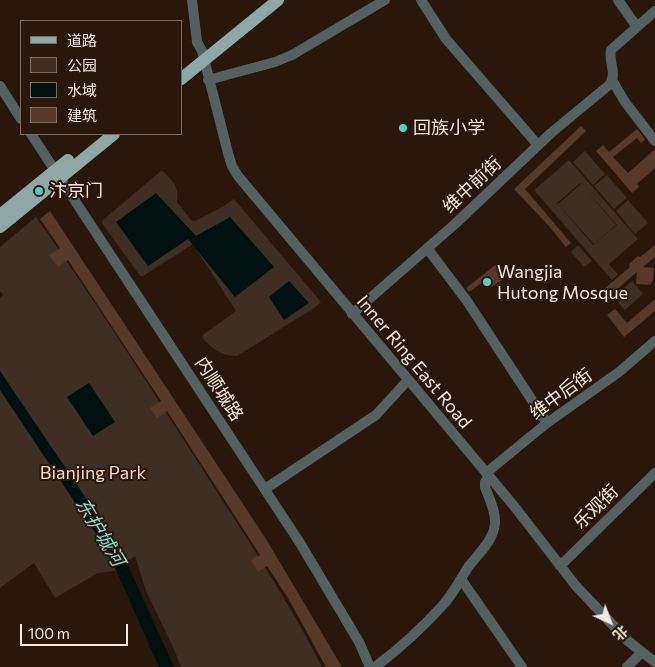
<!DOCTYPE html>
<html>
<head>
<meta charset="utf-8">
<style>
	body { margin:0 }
	#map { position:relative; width:655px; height:667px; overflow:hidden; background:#29170c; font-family:Commissioner,"Noto Sans SC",sans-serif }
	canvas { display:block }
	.legend { position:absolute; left:20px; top:20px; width:162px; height:115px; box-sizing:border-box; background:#29170c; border:1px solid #7a6a60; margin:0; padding:6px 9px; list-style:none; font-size:15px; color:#f4e7df }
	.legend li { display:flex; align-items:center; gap:10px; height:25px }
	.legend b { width:25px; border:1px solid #7a6a60 }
	.north { position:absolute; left:585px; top:597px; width:50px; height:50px; -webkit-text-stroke:4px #29170c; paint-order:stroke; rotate:137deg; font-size:14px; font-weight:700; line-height:20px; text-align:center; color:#f4e7df }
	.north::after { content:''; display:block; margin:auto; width:18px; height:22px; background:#f4e7df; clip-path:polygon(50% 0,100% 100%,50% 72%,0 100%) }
	.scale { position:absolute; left:20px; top:624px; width:108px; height:22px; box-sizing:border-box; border:2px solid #f4e7df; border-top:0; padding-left:6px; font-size:15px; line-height:18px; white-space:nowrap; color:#f4e7df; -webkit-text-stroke:4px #29170c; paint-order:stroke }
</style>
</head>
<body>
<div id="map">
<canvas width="655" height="667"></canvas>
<ul class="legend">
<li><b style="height:6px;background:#8da8a5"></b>道路</li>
<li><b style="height:14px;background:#3f2e23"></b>公园</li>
<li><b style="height:14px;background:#001110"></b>水域</li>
<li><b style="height:14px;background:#563928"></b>建筑</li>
</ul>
<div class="north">北</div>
<div class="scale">100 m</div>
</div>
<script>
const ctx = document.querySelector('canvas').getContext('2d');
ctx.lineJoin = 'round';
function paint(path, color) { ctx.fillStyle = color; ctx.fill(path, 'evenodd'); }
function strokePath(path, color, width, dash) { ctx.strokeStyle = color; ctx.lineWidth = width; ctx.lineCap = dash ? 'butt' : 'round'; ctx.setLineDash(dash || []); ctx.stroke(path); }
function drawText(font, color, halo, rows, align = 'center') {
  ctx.font = font + ' Commissioner,"Noto Sans SC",sans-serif'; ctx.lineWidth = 4; ctx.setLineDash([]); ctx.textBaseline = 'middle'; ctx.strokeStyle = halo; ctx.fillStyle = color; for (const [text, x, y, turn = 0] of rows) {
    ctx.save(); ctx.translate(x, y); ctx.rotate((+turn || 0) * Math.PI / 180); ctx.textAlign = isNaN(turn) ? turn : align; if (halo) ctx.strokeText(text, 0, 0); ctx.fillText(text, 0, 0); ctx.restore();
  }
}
const green = new Path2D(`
	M 585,151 L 605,174 L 593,185 L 573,162 Z
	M 569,160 L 638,239 L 609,264 L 618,275 L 612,280 L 534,190 ZM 580,183 L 581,184 L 558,204 L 594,244 L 616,225 L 584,188 L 617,225 L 593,245 L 557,203 Z
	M 161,171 L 164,172 C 174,183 179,186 177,202 L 191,220 L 195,221 L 224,206 L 234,199 L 321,302 L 314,308 L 237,356 C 223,356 210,349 202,337 L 204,334 L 236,311 L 193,244 L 143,276 L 140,276 L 102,223 L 103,220 Z
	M 607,175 L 627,198 L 614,209 L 594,186 Z
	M 628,200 L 648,223 L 635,234 L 616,211 Z
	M 36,217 C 94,299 149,385 203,470 C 244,534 287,598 322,667 L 181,667 L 174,649 L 146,591 L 135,556 L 114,571 L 98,573 L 55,598 L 34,563 L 0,588 L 0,298 L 3,295 L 0,291 L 0,247 Z
	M 578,245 L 592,261 L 584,267 L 571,252 Z
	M 632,281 L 643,294 L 625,310 L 613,297 Z`);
const water = new Path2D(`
	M 156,193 L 196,236 L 230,217 L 274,267 L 235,297 L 188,239 L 148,266 L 116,222 Z
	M 289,281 L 309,303 L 284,320 L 269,297 Z
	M 0,371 L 121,550 L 174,667 L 159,667 L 108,552 L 0,390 Z
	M 89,383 L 115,422 L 93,436 L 67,397 Z`);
const building = new Path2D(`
	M 581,126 L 586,131 L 525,189 L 571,243 L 566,247 L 548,225 L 514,189 Z
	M 637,129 L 645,139 L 641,143 L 637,138 L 613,157 L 628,173 L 655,149 L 655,168 L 637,184 L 639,187 L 632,193 L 596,151 L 603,145 L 609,152 Z
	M 50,211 L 266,539 L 342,667 L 326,667 L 288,598 L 267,566 L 258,572 L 251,560 L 260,555 L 167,411 L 157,418 L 150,408 L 161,401 L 68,260 L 58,267 L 49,255 L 60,248 L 40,219 Z
	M 655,245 L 655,257 L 643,267 L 654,268 L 653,281 L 650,285 L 636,284 L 637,272 L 609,296 L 604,289 L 630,267 L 629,264 L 638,256 L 640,257 Z
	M 498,263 L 507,276 L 492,287 L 486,280 L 469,292 L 466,288 Z
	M 655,299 L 655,311 L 624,337 L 607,315 L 615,309 L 627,323 Z`);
const minor = new Path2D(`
	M 192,0 L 197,42 L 202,51 L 228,153 L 232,166 L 238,176 L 514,506 L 576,586 L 628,641 L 655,662
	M 421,0 L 446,39 L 538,145
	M 618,0 L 637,27
	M 208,80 L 275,62 L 292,55 L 385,0
	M 612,80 L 625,102 L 655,141
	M 0,86 L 21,119
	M 31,134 L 300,543 L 359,642 L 370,667
	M 427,248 L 467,301 L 547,423
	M 352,314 L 455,224 L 551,133 L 609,85 C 618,74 608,62 611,50 L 655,11
	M 486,473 L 547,423 L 619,372 L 655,341
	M 265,489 L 376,415 L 408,380
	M 560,566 L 655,473
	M 461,579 L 522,667
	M 375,667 C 399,649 423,627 443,605 C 454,593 460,579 469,566 C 479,553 493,541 495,524 C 496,511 489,498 485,487 L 485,482 L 489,476
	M 627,667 L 642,652`);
const major = new Path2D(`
	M 181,79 L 278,0
	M 0,215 L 68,160
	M 0,227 L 114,134`);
const markers = [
	[403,128,5,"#54cdc7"],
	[39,191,5,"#54cdc7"],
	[487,282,5,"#54cdc7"]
];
const poiNames = [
	["回族小学",413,128],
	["汴京门",49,191],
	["Wangjia",497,272],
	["Hutong Mosque",497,293]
];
const streetNames = [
	["维中前街",472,185,-43],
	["Inner Ring East Road",414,362,50],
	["内顺城路",219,389,57],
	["维中后街",561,394,-36],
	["乐观街",596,507,-44]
];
const parkNames = [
	["Bianjing Park",93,473]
];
const waterNames = [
	["东护城河",100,532,59]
];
paint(green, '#3f2e23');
paint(water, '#001110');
paint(building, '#563928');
strokePath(minor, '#556160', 10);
strokePath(major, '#8da8a5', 12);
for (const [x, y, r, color] of markers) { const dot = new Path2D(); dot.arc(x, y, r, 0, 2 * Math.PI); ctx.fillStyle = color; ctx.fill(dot); strokePath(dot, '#29170c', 2); }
drawText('18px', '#f4e7df', '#29170c', poiNames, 'left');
drawText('18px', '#f4e7df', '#29170c', streetNames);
drawText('18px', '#fbd8c4', '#29170c', parkNames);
drawText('italic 19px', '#87d8d3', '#29170c', waterNames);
</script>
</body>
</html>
